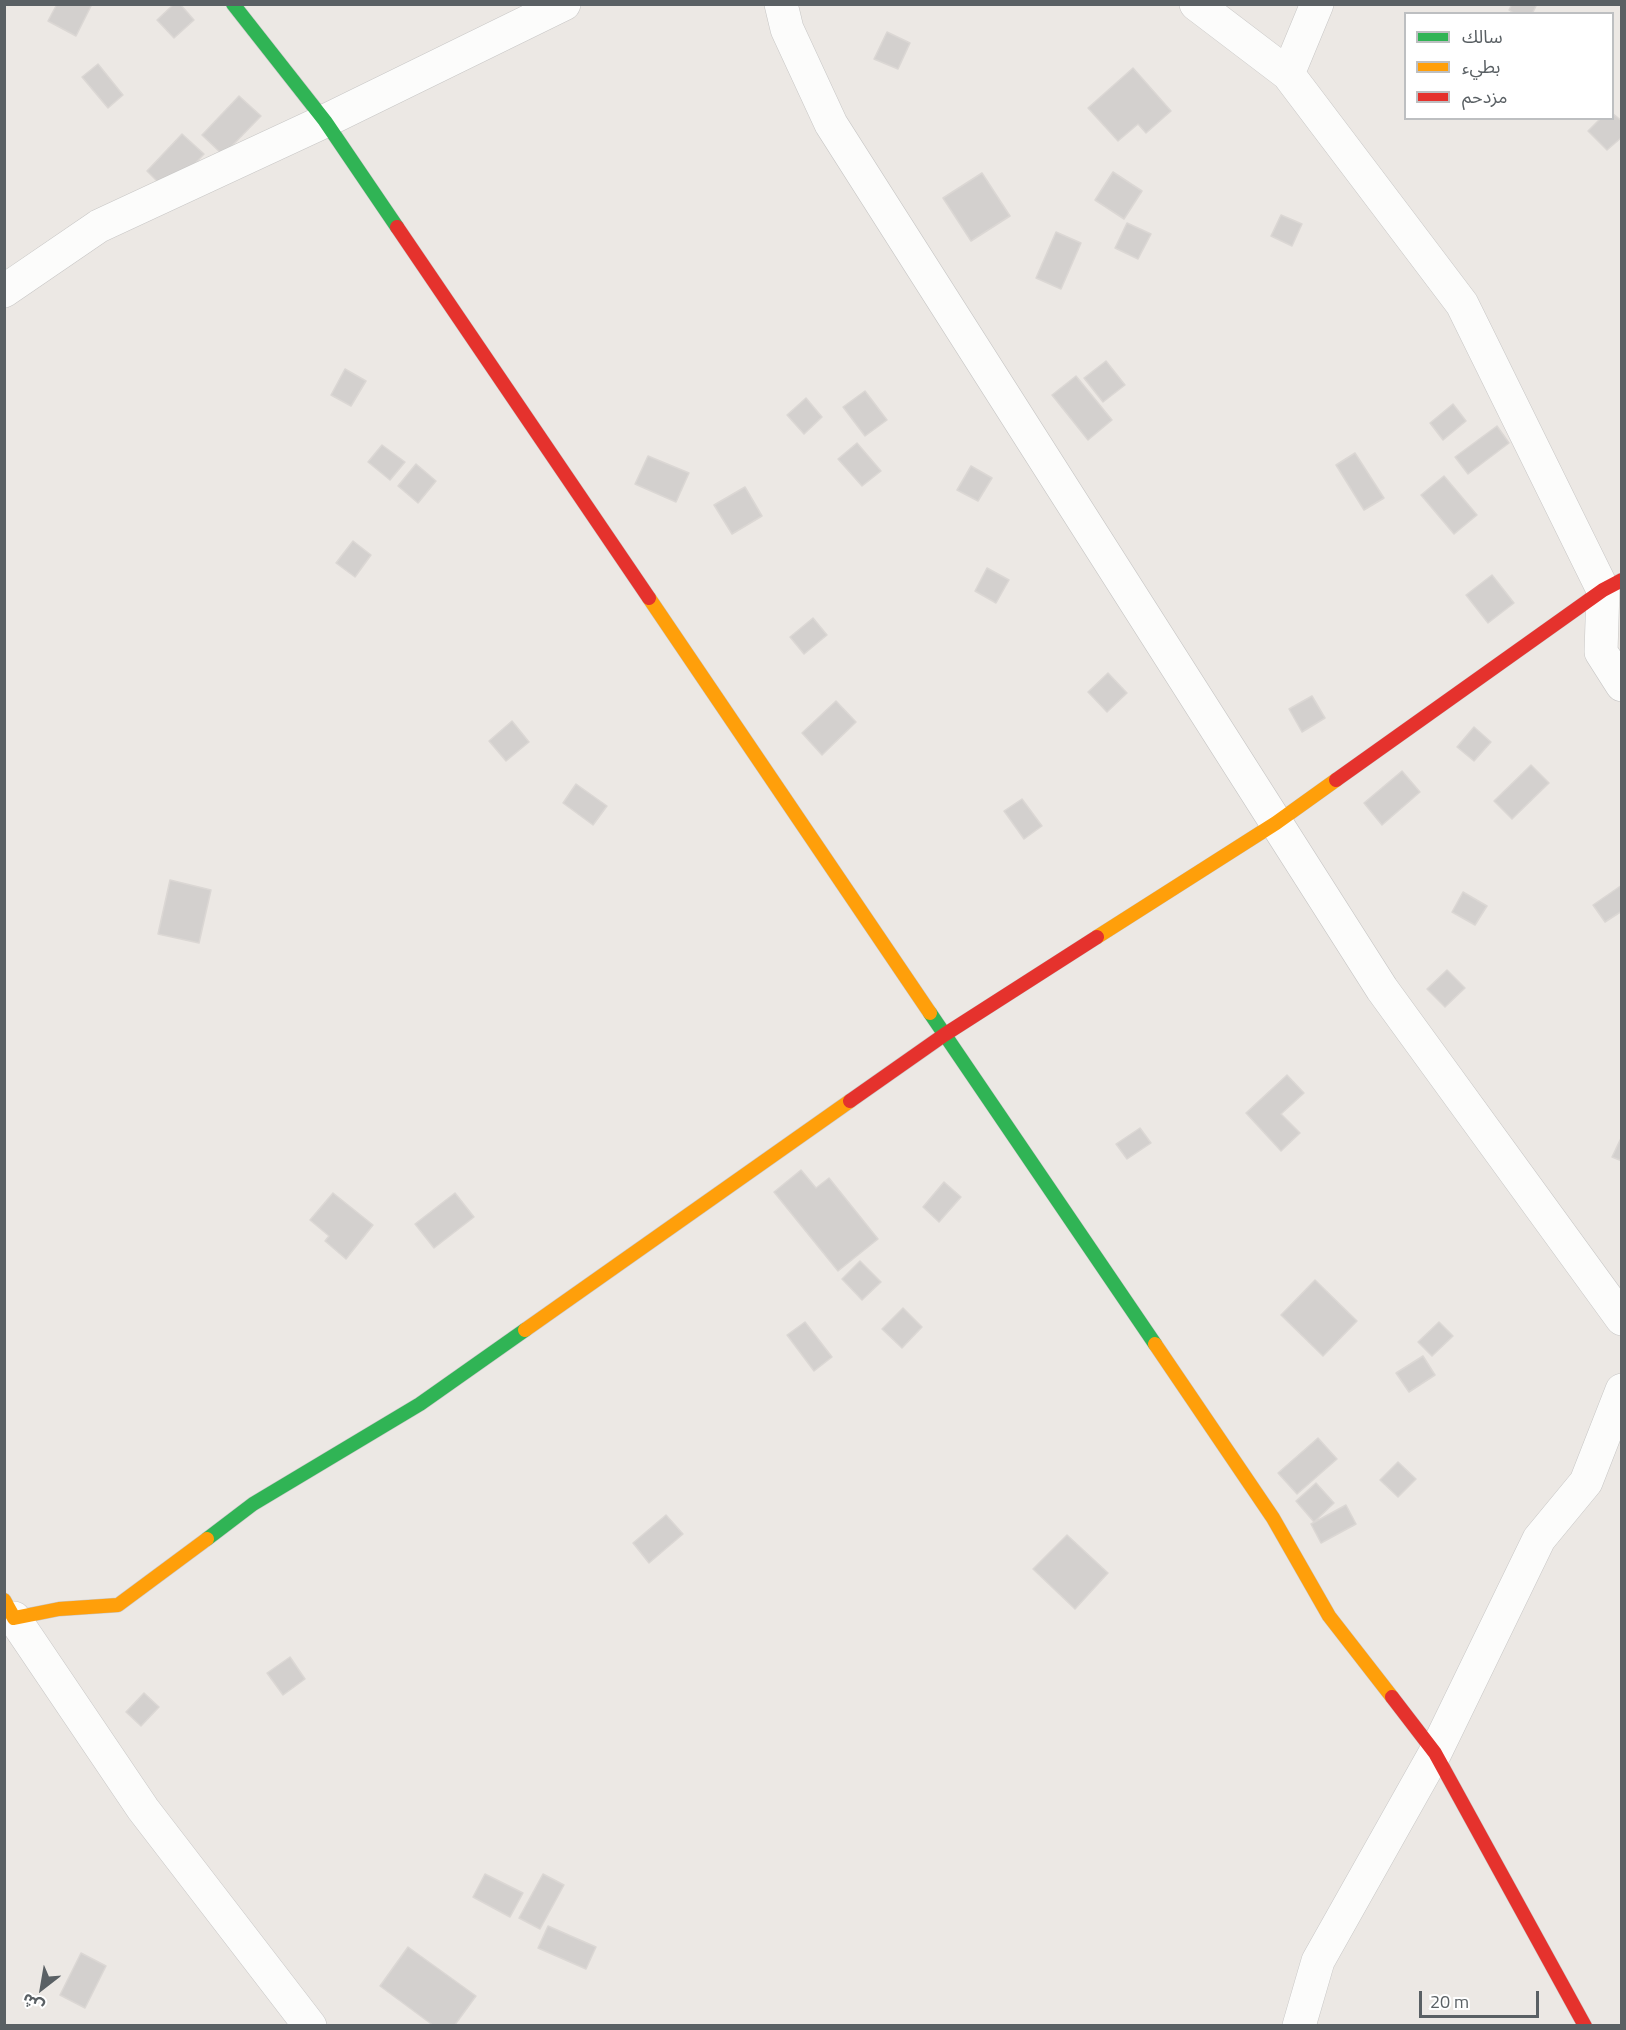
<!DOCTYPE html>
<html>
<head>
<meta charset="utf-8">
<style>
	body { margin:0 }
	#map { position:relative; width:1626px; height:2030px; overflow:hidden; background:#ece8e4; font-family:"Titillium Web","Noto Sans Arabic",sans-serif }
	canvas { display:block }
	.frame { position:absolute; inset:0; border:6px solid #5a6064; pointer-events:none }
	.legend { position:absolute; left:1404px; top:12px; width:210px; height:108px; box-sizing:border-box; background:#fff; border:2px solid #bdbfc1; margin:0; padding:8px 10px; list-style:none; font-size:18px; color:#5a6064 }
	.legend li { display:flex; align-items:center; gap:12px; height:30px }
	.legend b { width:30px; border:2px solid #bdbfc1 }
	.north { position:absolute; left:12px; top:1958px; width:60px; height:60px; -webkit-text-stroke:4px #fff; paint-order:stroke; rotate:211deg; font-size:16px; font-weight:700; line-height:24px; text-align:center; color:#5a6064 }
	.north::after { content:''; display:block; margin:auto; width:21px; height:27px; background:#5a6064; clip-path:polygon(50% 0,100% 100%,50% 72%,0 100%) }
	.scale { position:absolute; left:1419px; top:1991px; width:120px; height:27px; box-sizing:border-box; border:3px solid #5a6064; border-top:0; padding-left:8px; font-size:18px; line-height:21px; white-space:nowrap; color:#5a6064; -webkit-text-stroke:4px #fff; paint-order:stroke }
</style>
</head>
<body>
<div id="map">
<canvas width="1626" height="2030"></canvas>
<div class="frame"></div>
<ul class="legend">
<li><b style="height:8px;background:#30b455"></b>سالك</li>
<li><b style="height:8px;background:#ff9f0a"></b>بطيء</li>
<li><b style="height:8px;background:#e5322d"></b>مزدحم</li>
</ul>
<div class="north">ش</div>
<div class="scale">20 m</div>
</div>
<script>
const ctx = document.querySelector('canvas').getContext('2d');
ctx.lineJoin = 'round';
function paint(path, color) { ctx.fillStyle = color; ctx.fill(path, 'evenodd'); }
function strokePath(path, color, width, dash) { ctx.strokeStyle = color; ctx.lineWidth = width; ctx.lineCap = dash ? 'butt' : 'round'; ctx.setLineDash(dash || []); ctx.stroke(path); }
const building = new Path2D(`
	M 57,4 L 92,4 L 76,36 L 48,21 Z
	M 174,4 L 180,4 L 194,20 L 174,38 L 157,20 Z
	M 1512,4 L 1537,4 L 1532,14 L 1515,14 L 1509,10 Z
	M 887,32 L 910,43 L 898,69 L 874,59 Z
	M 98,64 L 123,95 L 108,108 L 82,77 Z
	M 1133,68 L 1171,111 L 1146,133 L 1138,124 L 1118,141 L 1088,108 Z
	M 239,96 L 261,116 L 223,155 L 202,135 Z
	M 1612,113 L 1622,121 L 1622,137 L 1607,150 L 1588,131 L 1601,118 L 1612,118 Z
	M 182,134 L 204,154 L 168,192 L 147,171 Z
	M 1113,172 L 1142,191 L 1124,219 L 1095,200 Z
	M 982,173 L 1010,216 L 971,241 L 943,198 Z
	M 1281,215 L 1302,224 L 1292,246 L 1271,236 Z
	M 1127,223 L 1151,234 L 1138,259 L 1115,248 Z
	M 1056,232 L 1081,243 L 1061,289 L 1036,278 Z
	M 1106,361 L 1125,385 L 1103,402 L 1084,378 Z
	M 345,369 L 366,381 L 351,406 L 331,395 Z
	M 1076,376 L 1112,420 L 1088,440 L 1052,395 Z
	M 865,391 L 887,420 L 865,436 L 843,407 Z
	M 806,398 L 822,417 L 804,434 L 787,415 Z
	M 1453,404 L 1466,421 L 1443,440 L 1430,423 Z
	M 1497,426 L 1509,443 L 1468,474 L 1455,457 Z
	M 857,443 L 881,471 L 862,486 L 838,459 Z
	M 382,445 L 405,462 L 390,480 L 368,462 Z
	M 1355,453 L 1384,498 L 1364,510 L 1336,465 Z
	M 648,456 L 689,473 L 676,502 L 635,484 Z
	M 416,464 L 436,481 L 418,503 L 398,486 Z
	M 971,466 L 992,478 L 978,501 L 957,490 Z
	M 1444,476 L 1477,515 L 1454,534 L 1421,495 Z
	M 745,487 L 762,516 L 732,534 L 714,505 Z
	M 353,541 L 371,555 L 355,577 L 336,563 Z
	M 987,568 L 1009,580 L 996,603 L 975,591 Z
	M 1492,575 L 1514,603 L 1488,623 L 1466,595 Z
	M 813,618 L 827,635 L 804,654 L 790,637 Z
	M 1108,673 L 1127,693 L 1107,712 L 1088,692 Z
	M 1312,696 L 1325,718 L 1302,732 L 1289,709 Z
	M 836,701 L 856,722 L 822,755 L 802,733 Z
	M 512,721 L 529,742 L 506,761 L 489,741 Z
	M 1474,727 L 1491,742 L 1474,761 L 1457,747 Z
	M 1531,765 L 1549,783 L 1512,819 L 1494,801 Z
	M 1402,771 L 1420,792 L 1382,825 L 1364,803 Z
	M 576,784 L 607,806 L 593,825 L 563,803 Z
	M 1022,799 L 1042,826 L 1024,839 L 1004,811 Z
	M 170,880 L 211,890 L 199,943 L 158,934 Z
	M 1622,885 L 1622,911 L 1605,922 L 1593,905 Z
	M 1463,892 L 1487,906 L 1475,925 L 1452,912 Z
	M 1447,970 L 1465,988 L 1445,1007 L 1427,989 Z
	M 1287,1075 L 1304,1093 L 1281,1114 L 1300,1133 L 1281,1151 L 1246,1113 Z
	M 1140,1128 L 1151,1143 L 1127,1159 L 1116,1144 Z
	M 1622,1136 L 1622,1161 L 1612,1157 Z
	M 801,1170 L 816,1188 L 829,1178 L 878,1239 L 838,1271 L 774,1192 Z
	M 944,1182 L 961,1197 L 939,1222 L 923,1207 Z
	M 333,1193 L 373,1225 L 346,1259 L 325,1241 L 329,1236 L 310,1220 Z
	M 455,1193 L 474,1217 L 434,1248 L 415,1224 Z
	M 860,1261 L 881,1282 L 862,1300 L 842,1279 Z
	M 1315,1280 L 1357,1321 L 1323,1356 L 1281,1315 Z
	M 903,1308 L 922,1327 L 902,1348 L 882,1329 Z
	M 805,1322 L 832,1357 L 814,1371 L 787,1335 Z
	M 1439,1322 L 1453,1336 L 1432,1356 L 1418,1342 Z
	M 1423,1356 L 1435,1375 L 1409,1392 L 1396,1373 Z
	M 1318,1438 L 1337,1459 L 1297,1494 L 1278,1473 Z
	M 1398,1462 L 1416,1479 L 1398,1497 L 1380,1480 Z
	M 1316,1483 L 1334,1503 L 1314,1522 L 1296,1501 Z
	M 1346,1505 L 1356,1524 L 1321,1543 L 1311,1524 Z
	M 666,1515 L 683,1534 L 649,1563 L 633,1543 Z
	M 1067,1535 L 1108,1573 L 1075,1609 L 1033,1569 Z
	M 290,1657 L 305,1679 L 283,1695 L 267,1673 Z
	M 144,1693 L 159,1707 L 141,1726 L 126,1712 Z
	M 485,1874 L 523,1893 L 510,1917 L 473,1897 Z
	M 543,1874 L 564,1885 L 540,1929 L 519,1918 Z
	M 548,1926 L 596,1947 L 586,1969 L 538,1948 Z
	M 408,1947 L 476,1996 L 454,2026 L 434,2026 L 380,1986 Z
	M 81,1953 L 106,1966 L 85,2008 L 60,1995 Z`);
const street = new Path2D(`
	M 781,4 L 787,29 L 831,124 L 1382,989 L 1622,1319
	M 1196,4 L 1288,74 L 1462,304 L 1603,590 L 1601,652 L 1622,685
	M 1288,74 L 1317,4
	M 4,291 L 99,226 L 325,121 L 564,4
	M 14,1618 L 143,1809 L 310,2026
	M 1299,2026 L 1318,1961 L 1435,1753 L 1539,1539 L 1586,1482 L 1622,1390`);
const fast = new Path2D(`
	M 233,4 L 325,121 L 397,227
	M 930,1013 L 1155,1344
	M 207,1539 L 253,1504 L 420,1404 L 525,1330`);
const slow = new Path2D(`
	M 649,598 L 930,1013
	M 1097,937 L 1276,823 L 1336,780
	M 525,1330 L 850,1101
	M 1155,1344 L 1273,1518 L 1329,1616 L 1392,1697
	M 4,1600 L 14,1618 L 59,1609 L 118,1605 L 207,1539`);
const jam = new Path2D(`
	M 397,227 L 649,598
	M 1336,780 L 1603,590 L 1622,580
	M 850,1101 L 944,1035 L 1097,937
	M 1392,1697 L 1435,1753 L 1585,2026`);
paint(building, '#d3d0ce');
strokePath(building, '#dbd7d4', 1.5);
strokePath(street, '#c7c6c5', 34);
strokePath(fast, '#c8c7c7', 15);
strokePath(slow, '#c8c7c7', 15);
strokePath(jam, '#c8c7c7', 15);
strokePath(street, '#fcfcfb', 33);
strokePath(fast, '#30b455', 14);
strokePath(slow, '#ff9f0a', 14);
strokePath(jam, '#e5322d', 14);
</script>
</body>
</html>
